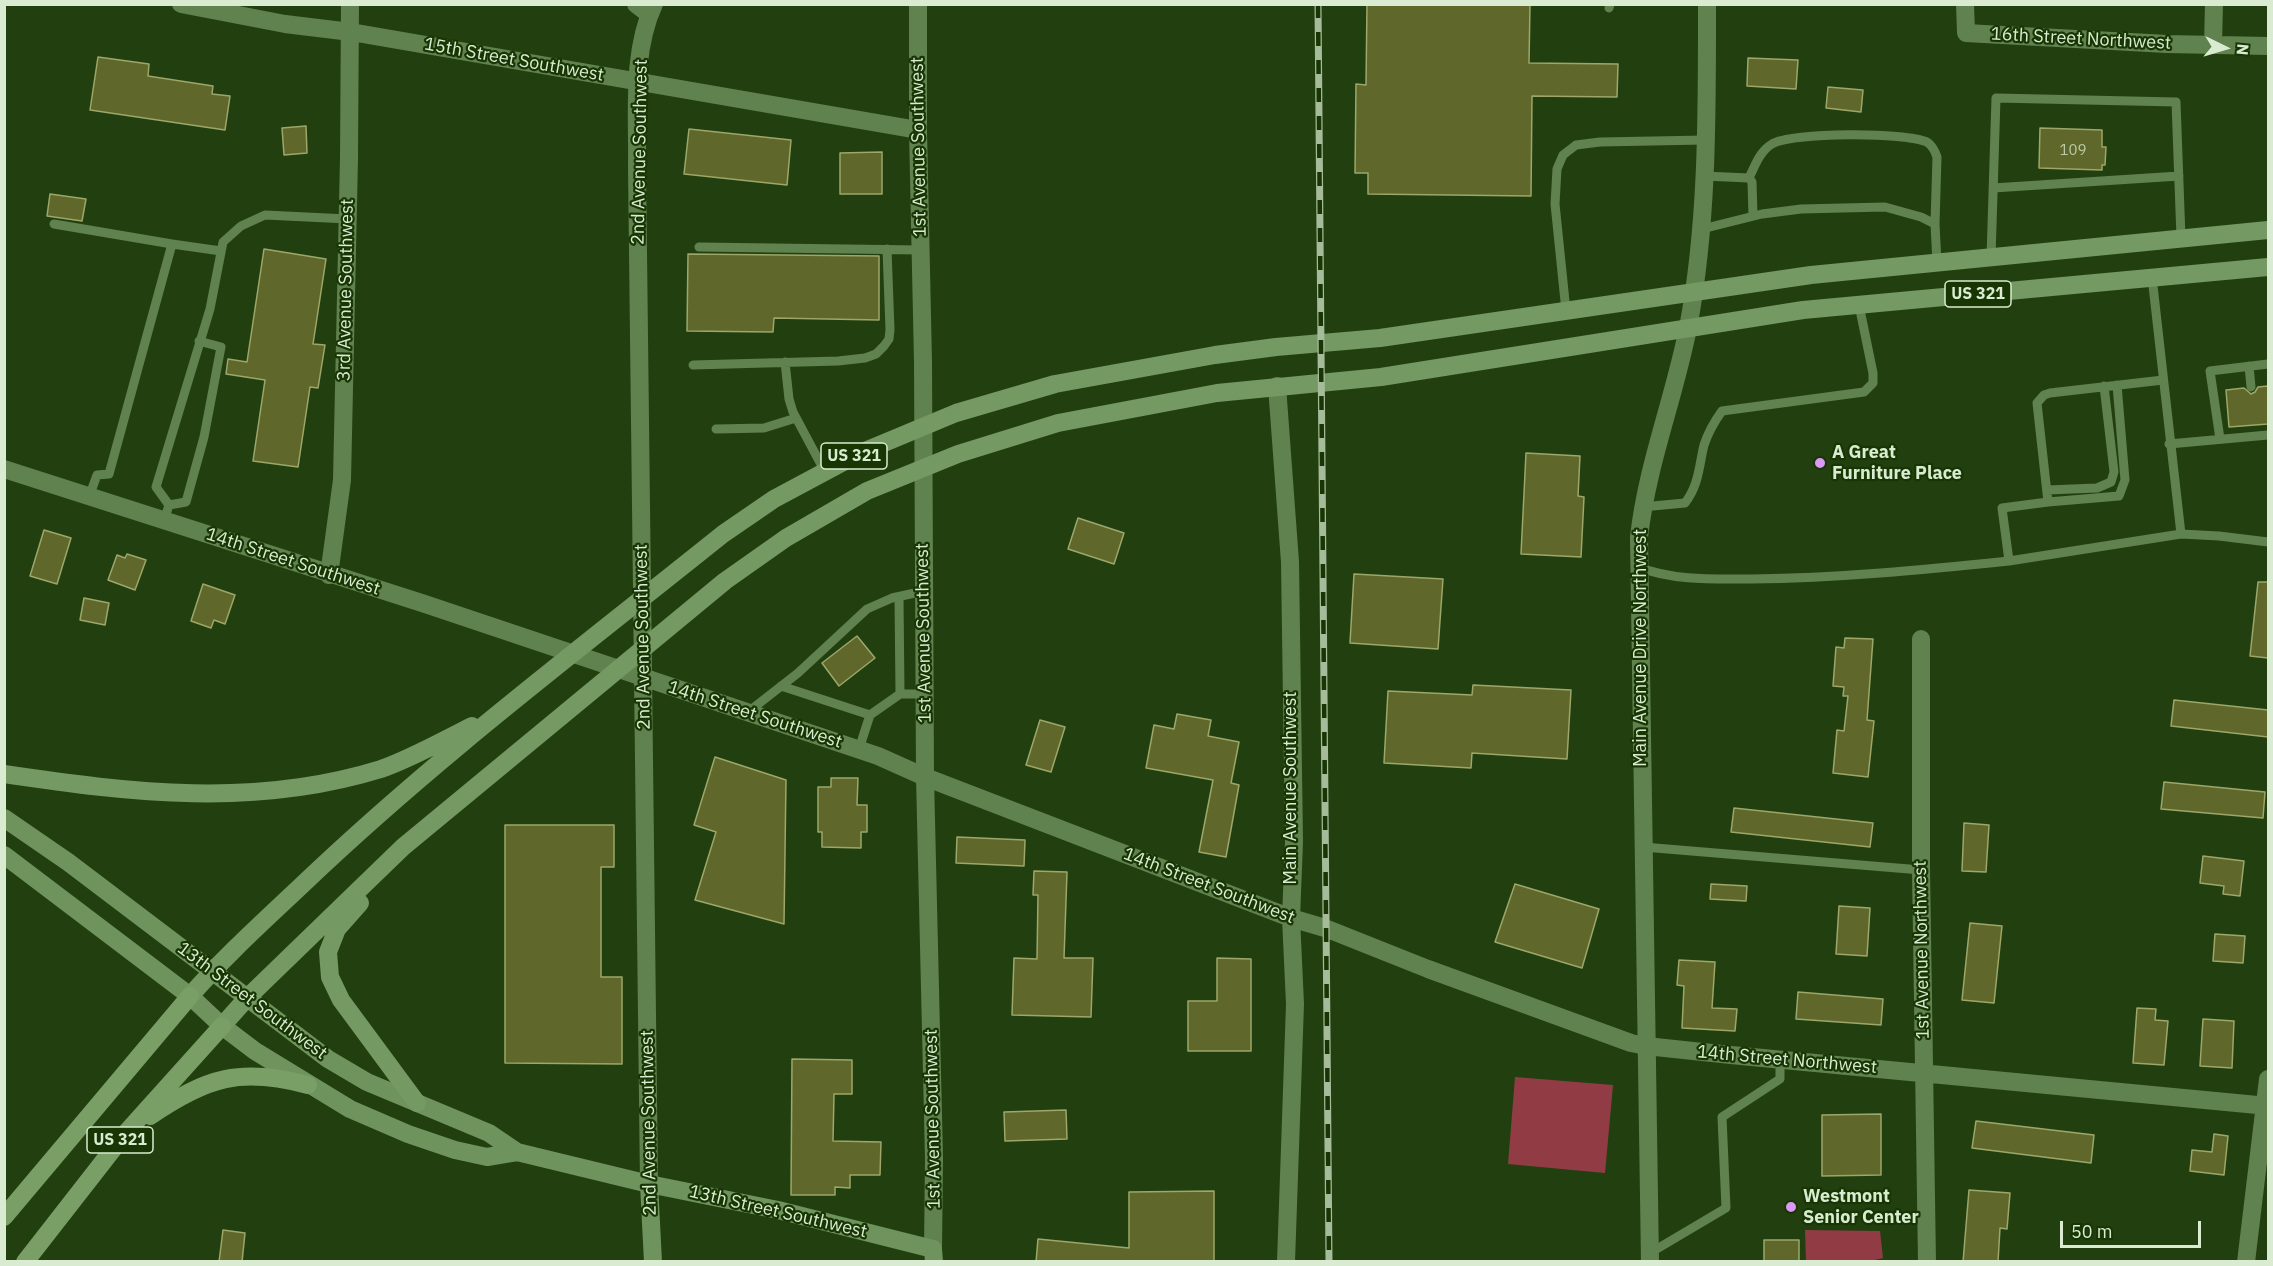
<!DOCTYPE html>
<html>
<head>
<meta charset="utf-8">
<style>
	body { margin:0 }
	#map { position:relative; width:2273px; height:1266px; overflow:hidden; background:#22400f; font-family:"IBM Plex Sans",sans-serif }
	canvas { display:block }
	.frame { position:absolute; inset:0; border:6px solid #d9ecd1; pointer-events:none }
	.north { position:absolute; left:2195px; top:18px; width:60px; height:60px; -webkit-text-stroke:4px #173603; paint-order:stroke; rotate:95deg; font-size:16px; font-weight:700; line-height:24px; text-align:center; color:#d9ecd1 }
	.north::after { content:''; display:block; margin:auto; width:21px; height:27px; background:#d9ecd1; clip-path:polygon(50% 0,100% 100%,50% 72%,0 100%) }
	.scale { position:absolute; left:2060px; top:1221px; width:141px; height:27px; box-sizing:border-box; border:3px solid #d9ecd1; border-top:0; padding-left:8px; font-size:18px; line-height:21px; white-space:nowrap; color:#d9ecd1; -webkit-text-stroke:4px #173603; paint-order:stroke }
</style>
</head>
<body>
<div id="map">
<canvas width="2273" height="1266"></canvas>
<div class="frame"></div>
<div class="north">N</div>
<div class="scale">50 m</div>
</div>
<script>
const ctx = document.querySelector('canvas').getContext('2d');
ctx.lineJoin = 'round';
function paint(path, color) { ctx.fillStyle = color; ctx.fill(path, 'evenodd'); }
function strokePath(path, color, width, dash) { ctx.strokeStyle = color; ctx.lineWidth = width; ctx.lineCap = dash ? 'butt' : 'round'; ctx.setLineDash(dash || []); ctx.stroke(path); }
function drawText(font, color, halo, rows, align = 'center') {
  ctx.font = font + ' "IBM Plex Sans",sans-serif'; ctx.lineWidth = 4.5; ctx.setLineDash([]); ctx.textBaseline = 'middle'; ctx.strokeStyle = halo; ctx.fillStyle = color; for (const [text, x, y, turn = 0] of rows) {
    ctx.save(); ctx.translate(x, y); ctx.rotate((+turn || 0) * Math.PI / 180); ctx.textAlign = isNaN(turn) ? turn : align; if (halo) ctx.strokeText(text, 0, 0); ctx.fillText(text, 0, 0); ctx.restore();
  }
}
const green = new Path2D(`
	M 1515,1077 L 1613,1085 L 1605,1173 L 1508,1164 Z
	M 1805,1230 L 1880,1231 L 1883,1258 L 1870,1261 L 1806,1261 Z`);
const building = new Path2D(`
	M 1367,4 L 1530,4 L 1529,63 L 1618,64 L 1617,97 L 1532,96 L 1531,196 L 1368,194 L 1368,173 L 1355,173 L 1356,84 L 1366,85 Z
	M 98,57 L 149,64 L 148,76 L 213,86 L 212,94 L 230,96 L 225,130 L 90,110 Z
	M 1748,58 L 1798,60 L 1796,89 L 1747,86 Z
	M 1828,87 L 1863,90 L 1861,112 L 1826,108 Z
	M 306,126 L 307,153 L 284,155 L 282,128 Z
	M 2040,128 L 2102,130 L 2102,147 L 2106,147 L 2105,165 L 2102,165 L 2102,170 L 2039,168 Z
	M 689,129 L 791,140 L 787,185 L 684,174 Z
	M 882,152 L 882,194 L 840,194 L 840,153 Z
	M 50,194 L 86,199 L 82,221 L 47,216 Z
	M 264,249 L 326,259 L 313,344 L 325,345 L 318,388 L 310,387 L 298,467 L 253,461 L 265,380 L 226,374 L 228,359 L 247,362 Z
	M 688,254 L 879,256 L 879,320 L 774,318 L 773,332 L 687,331 Z
	M 2268,386 L 2268,424 L 2229,427 L 2226,390 L 2244,388 L 2251,394 L 2255,392 L 2258,387 Z
	M 1526,453 L 1580,456 L 1578,496 L 1584,497 L 1581,557 L 1521,554 Z
	M 1078,518 L 1124,533 L 1114,564 L 1068,549 Z
	M 44,530 L 71,538 L 57,584 L 30,576 Z
	M 127,554 L 146,560 L 135,590 L 108,580 L 117,555 L 125,558 Z
	M 1354,574 L 1443,579 L 1438,649 L 1350,643 Z
	M 2258,582 L 2268,582 L 2268,658 L 2250,656 Z
	M 203,584 L 235,595 L 225,624 L 214,620 L 211,628 L 191,621 Z
	M 84,598 L 109,603 L 105,625 L 80,620 Z
	M 857,636 L 875,658 L 839,686 L 822,663 Z
	M 1845,638 L 1873,639 L 1867,720 L 1874,721 L 1868,777 L 1833,773 L 1837,730 L 1844,731 L 1848,696 L 1843,696 L 1844,687 L 1833,686 L 1836,647 L 1844,648 Z
	M 1473,685 L 1571,690 L 1567,759 L 1472,753 L 1471,768 L 1384,763 L 1388,691 L 1472,695 Z
	M 2174,700 L 2268,710 L 2268,737 L 2171,726 Z
	M 1177,714 L 1211,720 L 1208,736 L 1239,742 L 1231,783 L 1239,785 L 1226,857 L 1199,852 L 1213,780 L 1146,768 L 1154,725 L 1174,729 Z
	M 1040,720 L 1065,727 L 1051,772 L 1026,765 Z
	M 715,757 L 786,780 L 784,924 L 695,900 L 716,832 L 694,825 Z
	M 831,778 L 858,778 L 857,805 L 867,805 L 867,832 L 861,832 L 861,848 L 822,847 L 822,832 L 818,832 L 818,787 L 831,787 Z
	M 2164,782 L 2265,792 L 2263,818 L 2161,809 Z
	M 1734,808 L 1873,823 L 1870,847 L 1731,832 Z
	M 1964,823 L 1989,825 L 1986,872 L 1962,871 Z
	M 505,825 L 614,825 L 614,867 L 601,867 L 601,977 L 622,977 L 622,1064 L 505,1063 Z
	M 957,837 L 1025,840 L 1024,866 L 956,863 Z
	M 2203,856 L 2244,861 L 2240,896 L 2223,894 L 2224,886 L 2200,883 Z
	M 1034,871 L 1067,872 L 1064,958 L 1093,958 L 1091,1017 L 1012,1015 L 1014,958 L 1037,959 L 1038,895 L 1033,895 Z
	M 1515,884 L 1599,909 L 1582,968 L 1495,942 Z
	M 1711,884 L 1747,886 L 1746,901 L 1710,899 Z
	M 1839,906 L 1870,908 L 1867,956 L 1836,954 Z
	M 1970,923 L 2002,926 L 1994,1003 L 1962,1000 Z
	M 2215,934 L 2245,936 L 2243,963 L 2213,961 Z
	M 1217,958 L 1251,959 L 1251,1051 L 1188,1051 L 1188,1001 L 1217,1001 Z
	M 1679,960 L 1715,962 L 1712,1008 L 1737,1009 L 1735,1031 L 1682,1028 L 1684,986 L 1677,985 Z
	M 1798,992 L 1883,999 L 1881,1025 L 1796,1019 Z
	M 2137,1008 L 2156,1009 L 2155,1020 L 2168,1021 L 2164,1065 L 2133,1063 Z
	M 2203,1019 L 2234,1021 L 2232,1068 L 2200,1066 Z
	M 792,1059 L 852,1060 L 852,1094 L 834,1094 L 833,1141 L 881,1142 L 880,1175 L 850,1175 L 850,1188 L 835,1187 L 835,1195 L 791,1195 Z
	M 1066,1110 L 1067,1139 L 1005,1141 L 1004,1112 Z
	M 1881,1114 L 1881,1175 L 1822,1176 L 1822,1115 Z
	M 1976,1121 L 2094,1135 L 2091,1163 L 1972,1148 Z
	M 2214,1134 L 2228,1136 L 2224,1175 L 2190,1171 L 2192,1150 L 2212,1152 Z
	M 1969,1190 L 2010,1193 L 2007,1229 L 2000,1228 L 1998,1262 L 1963,1262 Z
	M 1214,1191 L 1214,1262 L 1036,1262 L 1038,1239 L 1129,1248 L 1129,1192 Z
	M 223,1230 L 245,1233 L 242,1262 L 219,1262 Z
	M 1764,1240 L 1799,1240 L 1799,1262 L 1764,1262 Z`);
const service = new Path2D(`
	M 1609,8 L 1610,4
	M 1704,176 L 1749,178 L 1752,182 L 1753,216
	M 1749,178 C 1755,166 1759,152 1772,144 C 1791,132 1906,132 1927,142 C 1933,146 1935,151 1937,157 L 1935,224
	M 1993,188 L 2179,176
	M 54,224 L 172,244
	M 1702,229 L 1762,214 L 1801,209 L 1885,207 L 1921,217 L 1935,224 L 1937,263
	M 699,247 L 921,250
	M 1991,257 L 1996,98 L 2176,102 L 2181,238
	M 1566,311 L 1555,204 L 1557,169 L 1563,155 L 1576,145 L 1600,142 L 1705,140
	M 785,362 L 789,399 L 793,412 L 825,472
	M 693,365 L 838,361 L 865,358 L 876,354 L 884,346 L 889,339 L 890,330 L 887,249
	M 2249,366 L 2251,387
	M 2117,385 L 2125,480 L 2119,496 L 2048,502 L 2037,403 L 2044,395 L 2050,393 L 2163,380
	M 716,429 L 764,428 L 796,418
	M 2220,439 L 2210,371 L 2268,364
	M 2169,444 L 2268,435
	M 2047,490 L 2097,488 L 2111,482 L 2114,472 L 2104,386
	M 89,497 L 97,475 L 109,474 L 172,244 L 221,251
	M 2048,502 L 2002,508 L 2009,561 L 2181,534 L 2152,277
	M 169,505 L 186,502 L 204,437 L 221,347 L 199,341
	M 1642,507 L 1685,503 C 1699,485 1699,466 1704,445 C 1708,433 1714,422 1722,411 L 1864,392 L 1873,383 L 1873,373 L 1859,305
	M 164,521 L 169,505 L 156,487 L 210,309 L 223,242 L 241,226 L 265,215 L 348,219
	M 2181,534 L 2219,536 L 2268,542
	M 1638,567 C 1674,581 1714,579 1752,579 C 1838,578 1923,570 2009,561
	M 781,686 L 870,715 L 900,694 L 899,597
	M 900,694 L 925,694
	M 748,712 L 798,673 L 867,609 L 892,598 L 924,591
	M 859,749 L 870,715
	M 1643,847 L 1921,870
	M 1650,1253 L 1726,1208 L 1722,1117 L 1780,1079 L 1780,1060`);
const minor = new Path2D(`
	M 181,4 L 285,24 L 351,32 L 918,130
	M 636,4 L 649,14
	M 1965,4 L 1966,33 L 2167,44 L 2268,46
	M 2213,45 L 2214,4
	M 1277,386 L 1290,562 L 1294,842 L 1291,918 L 1295,1004 L 1286,1262
	M 4,469 L 425,604 L 878,756 L 925,777 L 1291,918 L 1325,928 L 1428,969 L 1631,1043 L 1646,1046 L 1731,1055 L 2268,1106
	M 329,575 L 342,480 L 349,158 L 350,4
	M 1921,639 L 1921,870 L 1927,1262
	M 1650,1262 L 1639,537 C 1647,465 1674,399 1688,328 C 1708,222 1707,112 1707,4
	M 2246,1262 L 2268,1079`);
const secondary = new Path2D(`
	M 918,4 L 918,130 L 923,362 L 925,777 L 934,1158 L 933,1249
	M 649,1184 L 637,167 C 638,114 631,54 654,4`);
const primary = new Path2D(`
	M 4,818 L 68,862 L 328,1059 L 367,1082 L 489,1133 L 517,1152
	M 4,855 L 190,996 L 222,1026 L 255,1051 L 350,1109 L 408,1134 L 455,1150 L 487,1157 L 517,1152 L 649,1184 L 778,1210 L 933,1249 L 934,1262
	M 649,1184 L 653,1262`);
const trunk = new Path2D(`
	M 4,774 C 132,793 255,808 381,769 C 410,759 444,740 472,726
	M 360,903 L 337,929 L 328,952 L 330,977 L 341,1000 L 417,1103
	M 190,996 C 225,956 264,921 302,885 C 435,758 581,648 723,534 L 774,499 L 860,453 L 956,413 L 1055,384 L 1215,355 L 1276,347 L 1380,338 L 1811,275 L 2268,230
	M 222,1026 L 247,998 L 403,847 L 725,581 L 786,538 L 867,491 L 958,454 L 1058,423 L 1217,393 L 1381,377 L 1803,310 L 2268,267`);
const motorway = new Path2D(`
	M 150,1116 C 207,1077 241,1067 308,1085
	M 4,1217 L 190,996
	M 25,1262 L 124,1135 L 222,1026`);
const rail = new Path2D(`
	M 1318,4 L 1329,1262`);
const markers = [
	[1820,463,6,"#db99f5"],
	[1791,1207,6,"#db99f5"]
];
const numberNames = [
	["109",2073,151]
];
const shields = [
	[1978,294,66],
	[854,456,66],
	[120,1140,66]
];
const shieldNames = [
	["US 321",1978,294],
	["US 321",854,456],
	["US 321",120,1140]
];
const streetNames = [
	["16th Street Northwest",2081,39,3],
	["15th Street Southwest",514,60,10],
	["1st Avenue Southwest",919,147,-91],
	["2nd Avenue Southwest",640,152,-89],
	["3rd Avenue Southwest",346,290,-89],
	["14th Street Southwest",293,562,18],
	["1st Avenue Southwest",924,633,-91],
	["2nd Avenue Southwest",643,637,-91],
	["Main Avenue Drive Northwest",1641,648,-90],
	["14th Street Southwest",755,715,18],
	["Main Avenue Southwest",1291,788,-90],
	["14th Street Southwest",1209,886,21],
	["1st Avenue Northwest",1922,950,-91],
	["13th Street Southwest",252,1001,37],
	["14th Street Northwest",1787,1060,5],
	["1st Avenue Southwest",933,1119,-91],
	["2nd Avenue Southwest",649,1123,-91],
	["13th Street Southwest",778,1212,13]
];
const poiNames = [
	["A Great",1832,453],
	["Furniture Place",1832,474],
	["Westmont",1803,1197],
	["Senior Center",1803,1218]
];
paint(green, '#913c45');
paint(building, '#5f672b');
strokePath(building, '#9da76a', 1.5);
strokePath(service, '#60824f', 9);
strokePath(minor, '#60824f', 18);
strokePath(secondary, '#60824f', 18);
strokePath(primary, '#6f935d', 18);
strokePath(trunk, '#749962', 18);
strokePath(motorway, '#799f67', 18);
strokePath(rail, '#a5bb9a', 7);
strokePath(rail, '#173603', 4.5, [14]);
for (const [x, y, r, color] of markers) { const dot = new Path2D(); dot.arc(x, y, r, 0, 2 * Math.PI); ctx.fillStyle = color; ctx.fill(dot); strokePath(dot, '#173603', 2); }
drawText('15px', '#bacba8', null, numberNames);
for (const [x, y, w] of shields) { const box = new Path2D(); box.roundRect(x - w / 2, y - 13, w, 26, 4.5); ctx.fillStyle = '#173603'; ctx.fill(box); strokePath(box, '#d9ecd1', 1.5); }
drawText('bold 16px', '#d9ecd1', null, shieldNames);
drawText('18px', '#d9ecd1', '#173603', streetNames);
drawText('bold 18px', '#d9ecd1', '#173603', poiNames, 'left');
</script>
</body>
</html>
